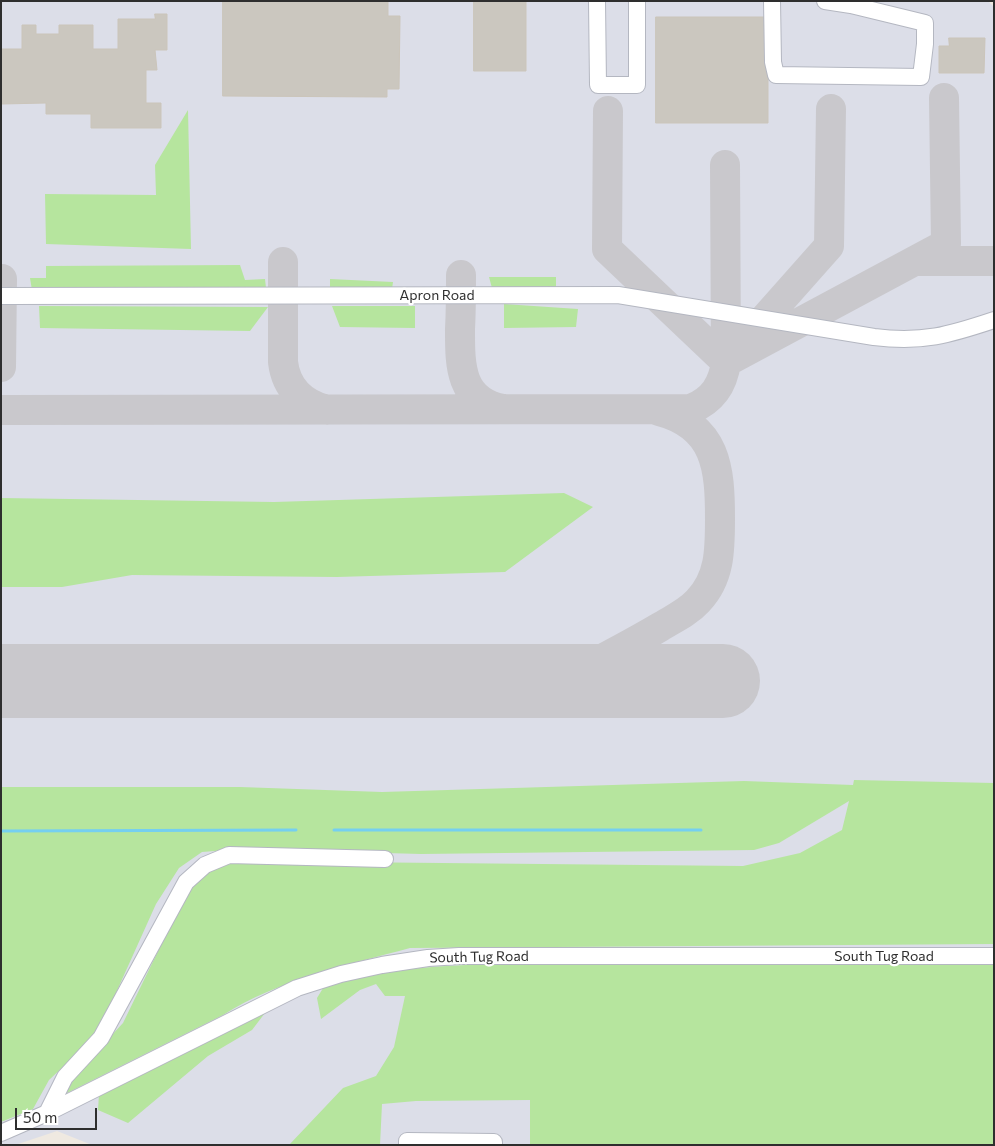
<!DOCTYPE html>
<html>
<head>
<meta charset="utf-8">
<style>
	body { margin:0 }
	#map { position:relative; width:995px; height:1146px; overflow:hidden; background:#efe9e1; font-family:Commissioner,sans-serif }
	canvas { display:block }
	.frame { position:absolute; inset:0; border:2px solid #2e2e2e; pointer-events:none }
	.scale { position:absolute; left:15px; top:1108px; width:82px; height:22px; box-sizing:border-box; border:2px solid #2e2e2e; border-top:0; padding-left:6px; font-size:15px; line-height:18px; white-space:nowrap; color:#2e2e2e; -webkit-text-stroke:4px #fff; paint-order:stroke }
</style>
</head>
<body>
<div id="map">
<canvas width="995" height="1146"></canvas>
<div class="frame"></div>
<div class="scale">50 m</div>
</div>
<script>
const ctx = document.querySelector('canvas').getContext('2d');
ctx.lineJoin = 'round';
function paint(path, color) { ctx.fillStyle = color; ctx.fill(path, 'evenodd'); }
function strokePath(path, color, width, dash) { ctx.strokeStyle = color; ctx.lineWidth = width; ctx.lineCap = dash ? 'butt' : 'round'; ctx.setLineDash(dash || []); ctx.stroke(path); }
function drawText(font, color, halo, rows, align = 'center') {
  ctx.font = font + ' Commissioner,sans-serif'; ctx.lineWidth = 4.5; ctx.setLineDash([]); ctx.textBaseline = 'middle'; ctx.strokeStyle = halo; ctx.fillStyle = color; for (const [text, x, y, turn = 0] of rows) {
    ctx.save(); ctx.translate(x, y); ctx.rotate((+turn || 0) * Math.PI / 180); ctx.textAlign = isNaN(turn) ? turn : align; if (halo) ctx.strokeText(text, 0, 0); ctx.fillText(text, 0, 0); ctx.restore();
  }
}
const airport = new Path2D(`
	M 1,1 L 988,1 L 994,7 L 994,1145 L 92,1145 L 57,1131 L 15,1145 L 1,1145 Z`);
const green = new Path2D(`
	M 188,110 L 191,249 L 46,244 L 45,194 L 156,195 L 155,165 Z
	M 240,265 L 245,280 L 265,279 L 266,288 L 32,290 L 30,278 L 46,278 L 46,266 Z
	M 489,277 L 556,277 L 556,289 L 492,288 Z
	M 330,279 L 393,282 L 392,289 L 330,289 Z
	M 504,304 L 578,309 L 576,327 L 504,328 Z
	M 39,306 L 268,307 L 250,331 L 40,328 Z
	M 332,306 L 415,306 L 415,328 L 340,327 Z
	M 564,493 L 593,507 L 505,572 L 337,577 L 132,575 L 62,587 L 1,587 L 1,498 L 274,502 Z
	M 854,780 L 994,783 L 994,944 L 410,948 C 347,965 278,980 223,1015 L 61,1096 L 75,1075 L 123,1023 L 182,902 L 194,881 L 216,868 L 241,861 L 743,866 L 800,853 L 842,830 L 849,801 L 779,843 L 754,850 L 421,854 L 241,849 L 202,852 L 179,868 L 156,904 L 97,1035 L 49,1080 L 33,1109 L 1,1122 L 1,787 L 240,787 L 382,792 L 744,781 L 853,785 Z
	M 466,965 L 994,965 L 994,1145 L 530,1145 L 530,1100 L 416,1101 L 382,1104 L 380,1145 L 289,1145 L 343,1088 L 376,1076 L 394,1047 L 405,996 L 385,996 L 376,984 L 360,990 L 321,1019 L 317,998 L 325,985 C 375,972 414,967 466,965 Z
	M 268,1009 L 252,1030 L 208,1056 L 128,1123 L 98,1110 L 99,1094 Z`);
const stream = new Path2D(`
	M 334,830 L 701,830
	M 1,831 L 296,830`);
const taxiway = new Path2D(`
	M 608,111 L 607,249 L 726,362
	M 917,261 L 994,261
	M 283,262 L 283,362 C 286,388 303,404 327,410
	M 461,275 C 461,293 461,311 460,329 C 460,364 459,401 503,409
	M 743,343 L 829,246 L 831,109
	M 726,362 L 946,244 L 944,98
	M 1,367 L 2,279
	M 1,410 L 691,409 C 713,400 723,385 726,362 L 725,165
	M 562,680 C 595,663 628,646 660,627 C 673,619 687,613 698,601 C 720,578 720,550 720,519 C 720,469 717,426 659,411`);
const runway = new Path2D(`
	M 1,681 L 723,681`);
const building = new Path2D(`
	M 223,1 L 388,1 L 388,16 L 400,16 L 399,89 L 387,89 L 387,97 L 223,96 Z
	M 474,1 L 526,1 L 526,71 L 474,71 Z
	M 155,14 L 167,14 L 167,50 L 155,50 L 157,70 L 146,70 L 146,103 L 161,103 L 161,128 L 91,128 L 91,114 L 46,114 L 46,103 L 1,104 L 1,49 L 22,49 L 22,25 L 36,25 L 36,34 L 59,34 L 59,25 L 93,25 L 93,49 L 118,49 L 118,19 L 155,19 Z
	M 656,17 L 768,17 L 768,123 L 656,123 Z
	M 949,38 L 985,38 L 984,73 L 939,73 L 939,46 L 949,46 Z`);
const minor = new Path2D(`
	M 597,1 L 598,85 L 637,85 L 637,1
	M 772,1 L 773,62 L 776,75 L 921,77 L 925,44 L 925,23 L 851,5 L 825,1
	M 1,296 L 618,295 L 874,337 C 923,343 949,335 994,320
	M 47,1113 L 65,1077 L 101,1038 L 186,882 L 205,865 L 229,855 L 385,859
	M 1,1133 L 47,1113 L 297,988 L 341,974 L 382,965 L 428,958 L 459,956 L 994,956
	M 407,1145 L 407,1141 L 494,1142 L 494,1145`);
const streetNames = [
	["Apron Road",437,295],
	["South Tug Road",884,956],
	["South Tug Road",479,957,-1]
];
paint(airport, '#dcdee8');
paint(green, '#b6e59e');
strokePath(stream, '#75cff0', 3);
strokePath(taxiway, '#c9c8cc', 30);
strokePath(runway, '#c9c8cc', 74);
paint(building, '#cbc7bf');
strokePath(building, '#cbc5ba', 1);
strokePath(minor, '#b4b7c1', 18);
strokePath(minor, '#fff', 16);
drawText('14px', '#2e2e2e', '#fff', streetNames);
</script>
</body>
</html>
